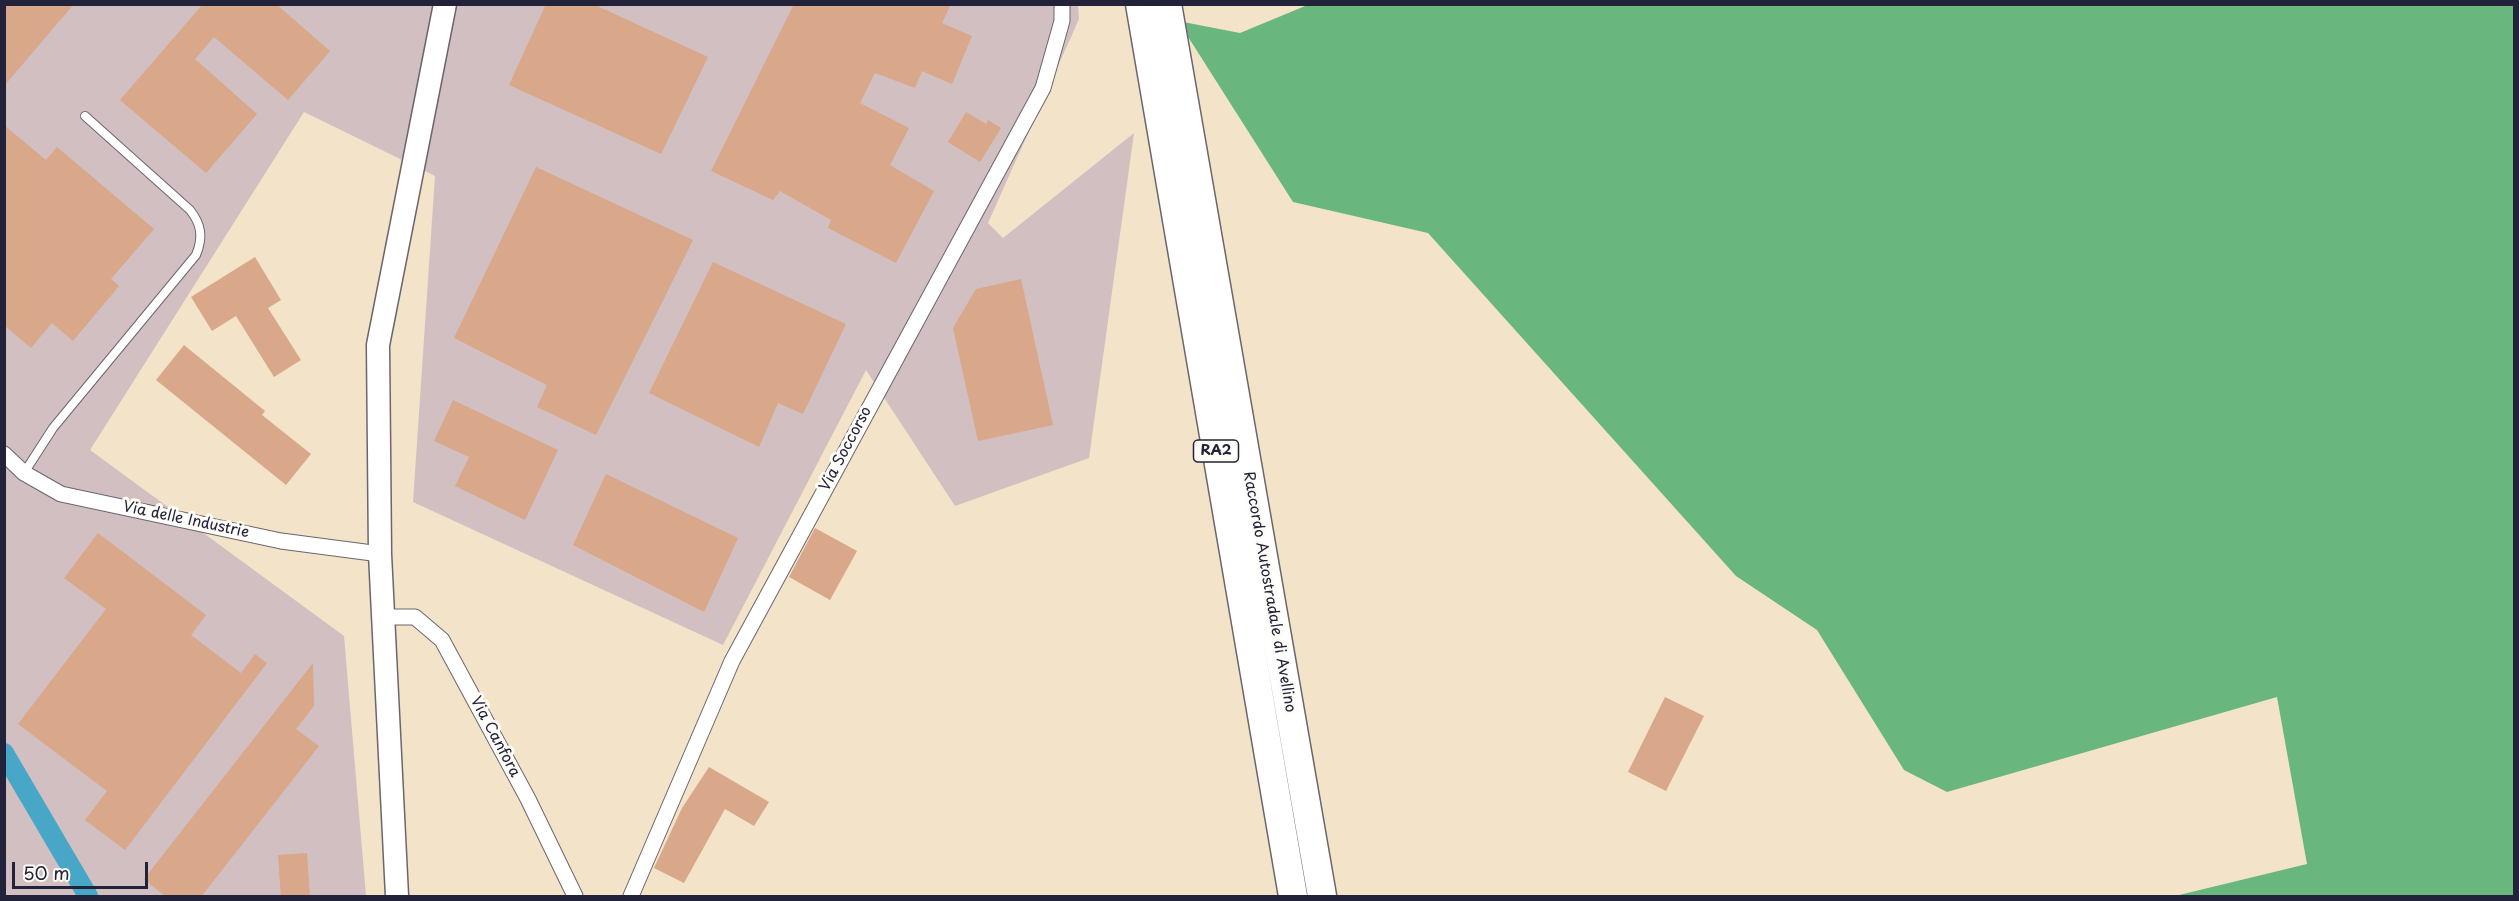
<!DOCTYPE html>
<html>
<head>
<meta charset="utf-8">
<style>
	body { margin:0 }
	#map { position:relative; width:2519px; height:901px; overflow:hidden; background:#f3e3c8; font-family:"Playpen Sans",sans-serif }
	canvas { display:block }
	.frame { position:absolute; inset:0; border:6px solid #22223b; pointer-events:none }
	.scale { position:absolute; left:12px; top:862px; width:136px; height:27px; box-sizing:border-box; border:3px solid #22223b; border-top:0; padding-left:8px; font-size:18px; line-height:21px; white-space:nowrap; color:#22223b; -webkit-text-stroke:4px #fdfcf7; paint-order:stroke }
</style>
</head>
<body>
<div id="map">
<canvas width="2519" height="901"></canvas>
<div class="frame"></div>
<div class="scale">50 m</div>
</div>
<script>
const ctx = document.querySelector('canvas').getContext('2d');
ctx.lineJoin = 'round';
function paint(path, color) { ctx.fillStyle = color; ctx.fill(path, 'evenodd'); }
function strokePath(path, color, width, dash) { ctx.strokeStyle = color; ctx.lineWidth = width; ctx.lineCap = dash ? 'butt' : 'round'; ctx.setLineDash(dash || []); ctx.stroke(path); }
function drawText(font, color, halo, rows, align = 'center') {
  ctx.font = font + ' "Playpen Sans",sans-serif'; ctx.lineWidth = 6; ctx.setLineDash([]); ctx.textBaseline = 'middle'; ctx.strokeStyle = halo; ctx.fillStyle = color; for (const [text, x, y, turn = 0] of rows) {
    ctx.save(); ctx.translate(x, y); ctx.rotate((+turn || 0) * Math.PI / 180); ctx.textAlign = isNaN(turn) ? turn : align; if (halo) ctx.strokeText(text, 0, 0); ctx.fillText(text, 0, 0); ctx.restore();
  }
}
const industrial = new Path2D(`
	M 5,5 L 1078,5 L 1079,19 L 988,223 L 1003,238 L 1134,133 L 1089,458 L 955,506 L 866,370 L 723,645 L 413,502 L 435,176 L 304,112 L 90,450 L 344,636 L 366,896 L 5,896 Z`);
const forest = new Path2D(`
	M 1310,4 L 2514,5 L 2514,896 L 2175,896 L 2307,864 L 2277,697 L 1947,792 L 1904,770 L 1817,630 L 1736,576 L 1428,233 L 1293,202 L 1178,21 L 1240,33 Z`);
const canal = new Path2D(`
	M 4,753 L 88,896`);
const building = new Path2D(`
	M 4,4 L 74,4 L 4,86 Z
	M 203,4 L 276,4 L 330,51 L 288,100 L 214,37 L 195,59 L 257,114 L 206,173 L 120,100 Z
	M 546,4 L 593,4 L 708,57 L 661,154 L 509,85 Z
	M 794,4 L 951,4 L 942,23 L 972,36 L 952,84 L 922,71 L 915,88 L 875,73 L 860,103 L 909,128 L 890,165 L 934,191 L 896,263 L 828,228 L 831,220 L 780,191 L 773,200 L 711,171 Z
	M 966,112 L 986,124 L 988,120 L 1001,128 L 980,162 L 948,142 Z
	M 4,125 L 46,160 L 57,147 L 154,229 L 111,279 L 119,286 L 73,341 L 52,323 L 31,348 L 4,325 Z
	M 536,167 L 693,240 L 596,435 L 537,407 L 547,385 L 454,338 Z
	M 255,257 L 281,300 L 268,308 L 301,360 L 274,377 L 236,316 L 212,331 L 191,297 Z
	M 713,262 L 846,324 L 803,414 L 778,403 L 759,447 L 649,393 Z
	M 1021,279 L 1053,425 L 978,441 L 953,328 L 976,289 Z
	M 184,345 L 265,411 L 262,415 L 311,454 L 286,485 L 156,380 Z
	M 453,400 L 558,450 L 525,520 L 455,486 L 469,457 L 434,441 Z
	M 606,474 L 738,538 L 704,612 L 573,545 Z
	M 815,528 L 857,551 L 830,600 L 789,577 Z
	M 98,533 L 206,615 L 191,635 L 241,673 L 255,654 L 267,663 L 125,850 L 85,820 L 107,791 L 18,724 L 106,609 L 64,578 Z
	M 313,663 L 314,706 L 296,729 L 319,746 L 201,897 L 166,897 L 144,879 Z
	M 1665,697 L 1704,716 L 1666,791 L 1628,772 Z
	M 709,767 L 769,802 L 754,826 L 725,809 L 684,883 L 654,868 L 682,808 Z
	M 307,853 L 310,897 L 281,897 L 278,855 Z`);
const lane = new Path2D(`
	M 24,473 L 53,428 L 196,255 C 203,238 202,225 190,210 L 85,116`);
const street = new Path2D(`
	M 4,454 L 24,473 L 61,494 L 281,541 L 380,554
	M 383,617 L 415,617 L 442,640 L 528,799 L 575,896
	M 631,896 L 732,661 L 1043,88 L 1062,21 L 1062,4`);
const secondary = new Path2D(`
	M 397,896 L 380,554 L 378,345 L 445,4`);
const highway = new Path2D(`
	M 1140,4 L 1293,896
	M 1167,4 L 1322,896`);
const shields = [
	[1216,451,45]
];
const shieldNames = [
	["RA2",1216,451]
];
const streetNames = [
	["Via Soccorso",846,449,-62],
	["Via delle Industrie",186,520,12],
	["Raccordo Autostradale di Avellino",1269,592,80],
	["Via Canfora",495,737,62]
];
paint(industrial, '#d2bfc1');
paint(forest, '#69b67f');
strokePath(canal, '#48a7c7', 20);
paint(building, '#d9a789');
strokePath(lane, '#6b666c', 10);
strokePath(street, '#6b666c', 17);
strokePath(secondary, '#6b666c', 25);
strokePath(highway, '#6b666c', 31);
strokePath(lane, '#fff', 8);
strokePath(street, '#fff', 15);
strokePath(secondary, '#fff', 22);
strokePath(highway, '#fff', 28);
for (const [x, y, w] of shields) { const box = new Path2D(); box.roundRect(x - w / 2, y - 11, w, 22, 4.5); ctx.fillStyle = '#fdfcf7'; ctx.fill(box); strokePath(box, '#22223b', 1.5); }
drawText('bold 14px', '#22223b', null, shieldNames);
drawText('15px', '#22223b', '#fdfcf7', streetNames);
</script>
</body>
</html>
